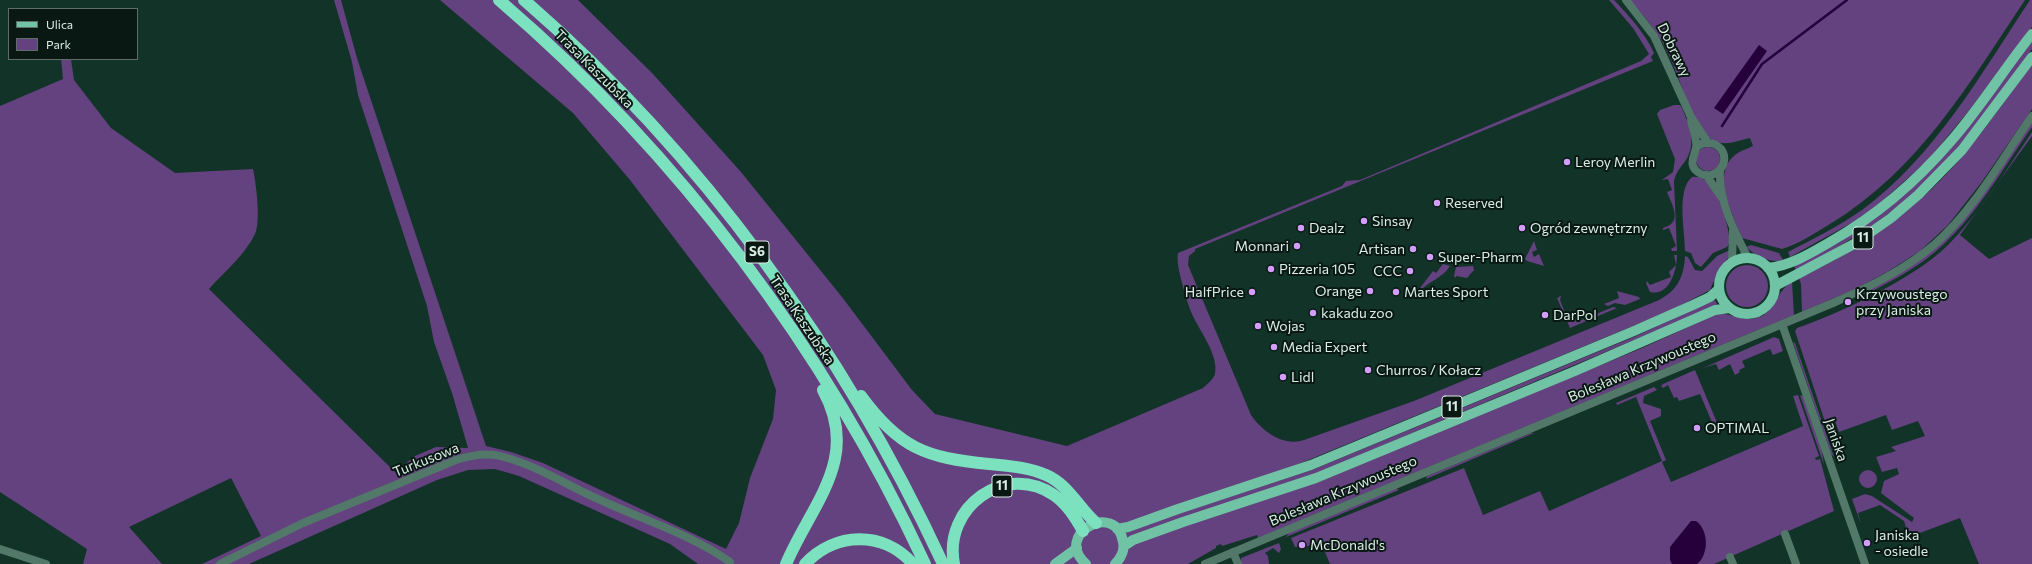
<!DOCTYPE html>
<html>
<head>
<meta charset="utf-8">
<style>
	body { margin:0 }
	#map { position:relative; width:2032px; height:564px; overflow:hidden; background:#113328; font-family:Commissioner,sans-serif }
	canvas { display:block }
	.legend { position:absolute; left:8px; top:8px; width:130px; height:52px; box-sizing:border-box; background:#091813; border:1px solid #5d6d67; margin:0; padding:5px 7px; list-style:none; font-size:12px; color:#daede5 }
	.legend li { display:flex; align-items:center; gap:8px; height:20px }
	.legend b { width:20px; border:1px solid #5d6d67 }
</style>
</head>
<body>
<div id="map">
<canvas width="2032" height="564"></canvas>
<ul class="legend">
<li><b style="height:5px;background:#71c3a6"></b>Ulica</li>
<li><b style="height:11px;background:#64417f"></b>Park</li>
</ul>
</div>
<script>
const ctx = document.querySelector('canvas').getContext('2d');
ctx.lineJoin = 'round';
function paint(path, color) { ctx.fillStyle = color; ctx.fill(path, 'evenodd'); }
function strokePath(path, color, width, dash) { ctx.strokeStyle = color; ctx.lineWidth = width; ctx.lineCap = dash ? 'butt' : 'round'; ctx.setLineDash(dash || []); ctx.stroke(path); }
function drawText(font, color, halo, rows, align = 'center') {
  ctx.font = font + ' Commissioner,sans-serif'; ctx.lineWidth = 4; ctx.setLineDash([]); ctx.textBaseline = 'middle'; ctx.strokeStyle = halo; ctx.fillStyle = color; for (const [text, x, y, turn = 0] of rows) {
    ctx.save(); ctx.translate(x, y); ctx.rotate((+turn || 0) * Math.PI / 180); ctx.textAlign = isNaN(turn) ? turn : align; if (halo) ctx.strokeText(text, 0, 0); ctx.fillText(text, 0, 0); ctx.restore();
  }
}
const green = new Path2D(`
	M 334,0 L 341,0 L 357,58 L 486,446 L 511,452 L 543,463 L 726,549 L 739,523 L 750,478 L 773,419 L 776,390 L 763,355 L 630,180 L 573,113 L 440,0 L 578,0 L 653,74 L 741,172 L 842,297 L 912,390 L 935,414 L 1067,446 L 1203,388 C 1207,384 1213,380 1215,374 C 1219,355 1199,330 1192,314 C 1187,302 1175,264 1178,253 L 1342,186 L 1346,181 L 1360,180 L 1641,61 L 1649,54 L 1633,28 L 1609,0 L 1614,0 C 1629,16 1645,33 1654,53 L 1651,57 L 1653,61 L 1195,249 L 1195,251 L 1189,256 L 1188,265 L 1251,415 C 1262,431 1283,447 1304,440 L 1414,401 L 1659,300 C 1678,290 1684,276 1685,256 L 1688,257 L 1695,270 L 1702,271 L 1717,256 L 1730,250 L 1730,256 L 1719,269 L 1710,290 L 1672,310 L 1180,513 L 1312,470 L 1636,336 L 1715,300 L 1717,304 L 1677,322 L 1207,519 L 1318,482 L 1642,348 L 1717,314 C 1731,312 1742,322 1756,318 C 1777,313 1775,291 1792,282 L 1794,315 L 1258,538 L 1257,535 L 1222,546 L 1221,544 L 1216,546 L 1216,548 L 1188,564 L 698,564 L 670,544 L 519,476 L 495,469 L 468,470 L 437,480 L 249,564 L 202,564 L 261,536 L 231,478 L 129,527 L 162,564 L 83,564 L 87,549 L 0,492 L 0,106 L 63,79 L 61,59 L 71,59 L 74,80 L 111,128 L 175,173 L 253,169 C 256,182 261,222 255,234 C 245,255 224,272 209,289 L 395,472 L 415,456 L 436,447 L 468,448 L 452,393 L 434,342 L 427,306 L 358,95 L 352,62 Z
	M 1630,0 L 2025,0 C 1969,84 1918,171 1830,224 C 1815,233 1799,244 1782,249 L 1742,238 C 1734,217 1711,174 1734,156 C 1739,151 1747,149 1753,146 L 1750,138 C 1735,141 1724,148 1709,138 C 1694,128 1678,73 1669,55 C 1660,35 1645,17 1630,0 Z
	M 2030,0 L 2032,0 L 2032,27 L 1967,113 L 1928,160 L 1879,204 L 1855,221 L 1790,257 L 1788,252 C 1813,239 1839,226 1862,210 C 1935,156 1981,74 2030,0 Z
	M 2032,42 L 2032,49 C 1995,98 1961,151 1915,192 C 1879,224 1838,248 1796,270 L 1794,266 L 1840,242 L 1885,211 Z
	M 2032,64 L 2032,109 L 1981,183 L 1948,225 L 1920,251 L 1887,272 L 1855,289 L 1802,312 L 1801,284 L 1799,278 C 1863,249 1921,206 1966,152 C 1989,124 2010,94 2032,64 Z
	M 1674,105 L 1680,105 L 1682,108 C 1689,125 1697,142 1686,160 C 1681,167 1676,172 1674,181 L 1677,251 L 1672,251 L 1671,249 L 1676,246 L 1669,228 L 1663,230 L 1663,228 C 1665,227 1669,226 1671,224 C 1680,217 1670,200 1667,192 L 1672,190 L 1668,179 L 1662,180 L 1673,172 L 1675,159 L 1657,114 L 1660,110 Z
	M 2032,122 L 2032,127 C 2003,168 1974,220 1935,252 C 1914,270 1889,282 1865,295 L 1864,293 C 1895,274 1929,257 1954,231 Z
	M 2032,132 L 2032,136 L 1960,235 L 1989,259 L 2032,238 L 2032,564 L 1979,564 L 1960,518 L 1909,537 L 1904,521 L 1880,505 L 1858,513 L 1861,524 L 1852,499 L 1865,494 L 1872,496 L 1912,522 L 1914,518 L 1881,493 L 1884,481 L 1899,474 L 1897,468 L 1882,472 L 1876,457 L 1896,451 L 1891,447 L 1925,436 L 1918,421 L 1892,430 L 1886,415 L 1839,432 L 1835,421 L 1829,423 L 1840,458 L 1837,458 L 1795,331 L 1797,328 C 1841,313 1915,278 1948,245 C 1981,212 2006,170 2032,132 Z
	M1696 159a12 12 0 1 1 24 0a12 12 0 1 1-24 0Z
	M 1692,177 C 1717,173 1728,224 1730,242 L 1727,247 L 1713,253 L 1701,267 L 1695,263 L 1691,253 L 1685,251 C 1685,231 1676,190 1692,177 Z
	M 1534,241 L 1537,250 L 1532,252 L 1534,257 L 1539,254 L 1544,266 L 1527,261 L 1525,259 Z
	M 1751,245 L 1779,253 L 1783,260 C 1771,264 1754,255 1746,247 Z
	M 1674,255 L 1677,255 C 1677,269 1670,297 1650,292 L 1646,283 L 1647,281 L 1650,285 L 1671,277 L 1669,272 L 1676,265 Z
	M 1443,264 L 1450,266 C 1442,279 1428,281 1418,293 L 1417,292 L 1433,271 L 1436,273 Z
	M1726 286a21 21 0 1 1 42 0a21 21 0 1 1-42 0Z
	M 1473,266 L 1474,270 L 1467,278 L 1456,276 L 1456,278 L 1454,276 L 1456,267 Z
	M 1617,291 L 1639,297 L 1640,299 L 1625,305 L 1615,303 L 1608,306 L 1604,304 L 1619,298 Z
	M 1561,296 L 1560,300 L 1568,321 L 1574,319 L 1582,320 L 1613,307 L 1617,308 L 1570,328 L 1557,298 Z
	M 1774,337 L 1779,339 L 1783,351 L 1773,355 L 1770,349 L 1742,361 L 1745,367 L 1739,370 L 1740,372 L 1735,375 L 1730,364 L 1719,370 L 1716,364 L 1703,368 Z
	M 1793,342 L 1795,343 L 1834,457 L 1831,454 Z
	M 1695,370 L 1718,425 L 1714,427 L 1700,394 L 1679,401 L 1677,397 L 1674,398 L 1668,385 L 1663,388 L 1661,386 L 1663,384 Z
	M 1654,387 L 1657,390 L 1644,396 L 1643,403 L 1661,409 L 1661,416 L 1650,421 L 1666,460 L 1662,462 L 1671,482 L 1803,426 L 1793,396 L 1798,395 L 1819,456 L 1815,458 L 1816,460 L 1820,459 L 1834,511 L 1714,564 L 1330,564 L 1322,545 L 1295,547 L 1291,538 L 1464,468 L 1483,515 L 1540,491 L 1549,511 L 1662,461 L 1636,397 L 1617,405 L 1616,403 Z
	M 1800,395 L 1803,396 L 1821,447 L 1824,465 Z
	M 1531,433 L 1534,433 L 1426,479 L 1427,476 Z
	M1859 479a9 9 0 1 1 18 0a9 9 0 1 1-18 0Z
	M 1396,488 L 1399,490 L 1286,537 L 1289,533 Z
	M 1279,543 L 1281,549 L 1279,553 L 1273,548 L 1265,553 L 1268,556 L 1269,564 L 1241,564 L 1241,558 Z`);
const water = new Path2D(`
	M 1759,45 L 1767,51 L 1723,114 L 1714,108 Z
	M 1691,521 L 1696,521 C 1709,530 1709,555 1697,564 L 1672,564 L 1670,560 L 1670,547 Z`);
const stream = new Path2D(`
	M 1722,126 L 1762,64 L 1847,0`);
const street = new Path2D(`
	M 1626,0 L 1654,36 L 1691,117 L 1708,143
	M 1691,120 C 1692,128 1698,140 1696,148 C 1694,157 1687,167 1701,174 C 1716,181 1731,162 1721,149 C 1714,141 1703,141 1696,148
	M 1720,170 C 1718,200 1735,233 1748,258
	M 1706,175 L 1722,198
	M 1732,263 L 1733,230
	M 1782,324 L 1865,564
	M 1785,534 L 1796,564
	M 0,549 L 46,564
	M 1233,552 L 1238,564
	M 1730,557 L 1733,564
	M 220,564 L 303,523 L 456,460 C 472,455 488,452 504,457 C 537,466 565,484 596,498 C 640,519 689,533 730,562
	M 1205,564 L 1833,303 C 1869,287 1906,269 1935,244 C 1974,210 2003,157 2032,116`);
const primary = new Path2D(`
	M1719 286a28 28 0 1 1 56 0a28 28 0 1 1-56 0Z
	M 1768,268 C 1790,266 1811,253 1830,242 C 1876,216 1916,182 1951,141 C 1980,108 2004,69 2032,34
	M 1775,286 L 1854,244 L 1891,218 L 1918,195 L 1962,150 L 2032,57
	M 1117,529 L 1128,527 L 1178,509 L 1311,465 L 1634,331 L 1693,305 L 1710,297 L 1719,289
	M 1124,546 L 1133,540 L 1183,522 L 1316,478 L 1575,371 L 1715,310 L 1729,308
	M 1055,564 L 1077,548
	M 1086,564 C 1052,534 1117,500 1123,542 C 1125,551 1121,558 1115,564`);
const highway = new Path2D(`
	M 499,0 C 679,154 825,349 925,564
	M 524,0 C 702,154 844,351 943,564
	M 861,396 C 899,448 926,458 989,464 C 1008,466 1028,467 1046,475 C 1069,485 1078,507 1096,523
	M 786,564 C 812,503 861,459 823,390
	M 805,564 C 835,532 883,530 913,564
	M 954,564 C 943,507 1005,462 1054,495 C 1067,504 1075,517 1083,531`);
const markers = [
	[1567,162,4,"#d29dfd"],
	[1437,203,4,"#d29dfd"],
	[1364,221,4,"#d29dfd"],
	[1301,228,4,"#d29dfd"],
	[1522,228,4,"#d29dfd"],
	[1297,246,4,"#d29dfd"],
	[1413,249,4,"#d29dfd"],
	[1430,257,4,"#d29dfd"],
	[1271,269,4,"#d29dfd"],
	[1410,271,4,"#d29dfd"],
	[1370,291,4,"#d29dfd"],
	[1252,292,4,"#d29dfd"],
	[1396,292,4,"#d29dfd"],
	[1848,302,4,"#d29dfd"],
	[1313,313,4,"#d29dfd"],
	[1545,315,4,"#d29dfd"],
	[1258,326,4,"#d29dfd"],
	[1274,347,4,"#d29dfd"],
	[1368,370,4,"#d29dfd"],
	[1283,377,4,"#d29dfd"],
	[1697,428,4,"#d29dfd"],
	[1867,543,4,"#d29dfd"],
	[1302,545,4,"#d29dfd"]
];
const shields = [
	[1863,238,20],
	[757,252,24],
	[1452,407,20],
	[1002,486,20]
];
const shieldNames = [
	["11",1863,238],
	["S6",757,252],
	["11",1452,407],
	["11",1002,486]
];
const streetNames = [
	["Dobrawy",1674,50,64],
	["Trasa Kaszubska",594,69,45],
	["Trasa Kaszubska",802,320,56],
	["Bolesława Krzywoustego",1642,367,-23],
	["Janiska",1836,440,71],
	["Turkusowa",426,460,-22],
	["Bolesława Krzywoustego",1343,491,-23]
];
const poiNames = [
	["Leroy Merlin",1575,162],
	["Reserved",1445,203],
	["Sinsay",1372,221],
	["Dealz",1309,228],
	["Ogród zewnętrzny",1530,228],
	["Monnari",1289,246,"right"],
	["Artisan",1405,249,"right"],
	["Super-Pharm",1438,257],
	["Pizzeria 105",1279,269],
	["CCC",1402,271,"right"],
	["Orange",1362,291,"right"],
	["HalfPrice",1244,292,"right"],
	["Martes Sport",1404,292],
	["Krzywoustego",1856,294],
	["przy Janiska",1856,310],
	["kakadu zoo",1321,313],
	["DarPol",1553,315],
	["Wojas",1266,326],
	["Media Expert",1282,347],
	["Churros / Kołacz",1376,370],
	["Lidl",1291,377],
	["OPTIMAL",1705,428],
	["Janiska",1875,535],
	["- osiedle",1875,551],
	["McDonald's",1310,545]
];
paint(green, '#64417f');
paint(water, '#25003b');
strokePath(stream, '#25003b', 2.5);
strokePath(street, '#517869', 8);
strokePath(primary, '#71c3a6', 10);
strokePath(highway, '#7ce1be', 12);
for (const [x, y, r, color] of markers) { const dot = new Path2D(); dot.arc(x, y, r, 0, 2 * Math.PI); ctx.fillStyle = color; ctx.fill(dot); strokePath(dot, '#091813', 1.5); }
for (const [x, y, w] of shields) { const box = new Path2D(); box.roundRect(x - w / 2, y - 11, w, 22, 3); ctx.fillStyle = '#091813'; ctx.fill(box); strokePath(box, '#daede5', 1); }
drawText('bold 13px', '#daede5', null, shieldNames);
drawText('14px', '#daede5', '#091813', streetNames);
drawText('14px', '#daede5', '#091813', poiNames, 'left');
</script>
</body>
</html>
